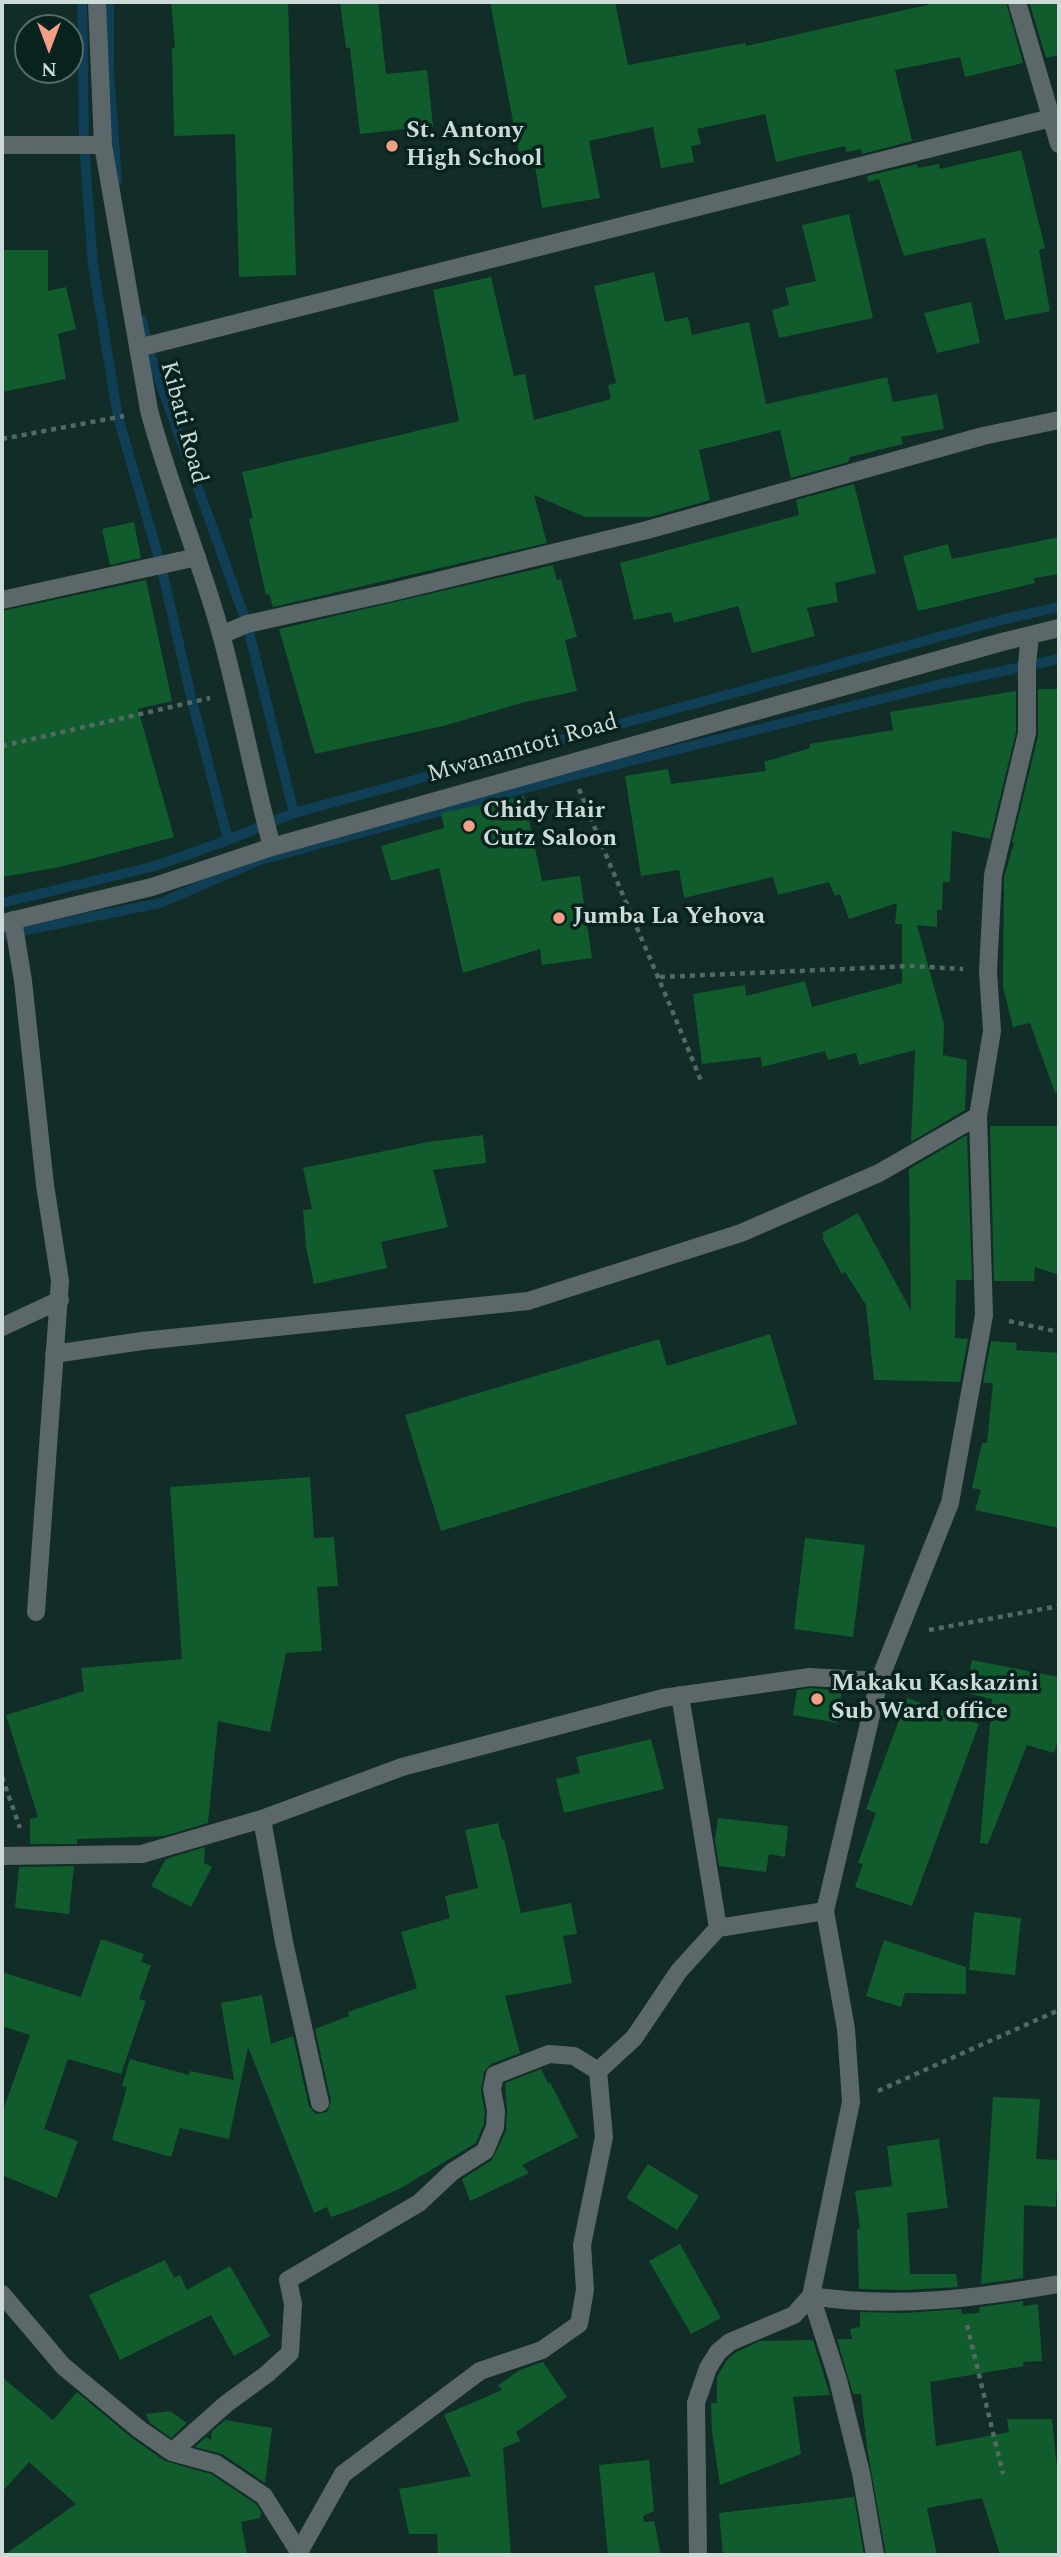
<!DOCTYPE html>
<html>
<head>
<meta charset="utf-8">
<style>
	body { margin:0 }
	#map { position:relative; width:1061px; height:2557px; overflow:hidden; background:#122c27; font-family:Spectral,serif }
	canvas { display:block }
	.frame { position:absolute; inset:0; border:4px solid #ccdbd7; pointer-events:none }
	.north { position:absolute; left:14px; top:14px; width:70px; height:70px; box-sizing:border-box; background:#08221d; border:2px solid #566c67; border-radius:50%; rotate:180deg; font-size:19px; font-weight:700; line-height:28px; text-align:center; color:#ccdbd7 }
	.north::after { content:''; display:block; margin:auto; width:24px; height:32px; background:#f39f85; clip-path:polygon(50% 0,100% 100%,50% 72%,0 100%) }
</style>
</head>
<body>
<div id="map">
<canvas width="1061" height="2557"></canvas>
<div class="frame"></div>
<div class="north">N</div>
</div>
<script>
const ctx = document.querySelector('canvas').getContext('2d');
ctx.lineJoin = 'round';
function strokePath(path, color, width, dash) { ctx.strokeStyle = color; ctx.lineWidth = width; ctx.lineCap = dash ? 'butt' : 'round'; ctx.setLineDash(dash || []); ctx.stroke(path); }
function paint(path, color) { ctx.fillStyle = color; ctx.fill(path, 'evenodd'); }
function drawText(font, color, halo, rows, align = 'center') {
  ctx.font = font + ' Spectral,serif'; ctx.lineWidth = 7; ctx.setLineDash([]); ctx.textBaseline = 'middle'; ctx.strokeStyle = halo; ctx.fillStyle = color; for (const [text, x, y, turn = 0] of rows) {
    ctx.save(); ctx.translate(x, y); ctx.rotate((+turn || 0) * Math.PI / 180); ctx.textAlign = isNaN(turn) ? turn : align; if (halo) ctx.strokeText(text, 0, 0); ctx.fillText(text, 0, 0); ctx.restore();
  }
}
const stream = new Path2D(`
	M 82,2 L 84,144 L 93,266 L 118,417 L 161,566 L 192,701 L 228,840
	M 109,2 L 109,71 L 117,181
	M 142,320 L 147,346 L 247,624 L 294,813
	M 2,903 L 155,866 L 228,840 L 294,813 L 1001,620 L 1059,607
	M 2,935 L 160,903 L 260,860 L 574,775 L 937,685 L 1059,659`);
const building = new Path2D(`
	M 171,2 L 288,2 L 296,275 L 239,277 L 235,134 L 174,136 L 172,48 L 175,48 Z
	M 340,2 L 378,2 L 386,74 L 427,70 L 433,126 L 360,134 L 350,48 L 346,48 Z
	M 490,2 L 615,2 L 628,65 L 745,43 L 746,46 L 940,2 L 1006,2 L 1023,63 L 965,77 L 960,57 L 895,70 L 912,141 L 862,154 L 861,149 L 846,152 L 845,146 L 776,162 L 765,114 L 697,129 L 701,144 L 691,146 L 694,162 L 661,168 L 653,127 L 589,141 L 600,198 L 542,208 L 532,149 L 519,152 Z
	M 1029,2 L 1059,2 L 1059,55 L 1046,58 Z
	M 1021,150 L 1045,248 L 1039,250 L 1050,311 L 1005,320 L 985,238 L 904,256 L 879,179 L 868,182 L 867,176 L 917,164 L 918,168 L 939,164 L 940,169 Z
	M 849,214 L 873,318 L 779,338 L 772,310 L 789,305 L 785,288 L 816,281 L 802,225 Z
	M 2,250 L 48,250 L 48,291 L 66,287 L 76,329 L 58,334 L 66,379 L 2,392 Z
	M 654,272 L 665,322 L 688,317 L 692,335 L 749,322 L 766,404 L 887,377 L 893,402 L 937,394 L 944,429 L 901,437 L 903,444 L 850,457 L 848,462 L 791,478 L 780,430 L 699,450 L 710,500 L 650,517 L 585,517 L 534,495 L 547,543 L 273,607 L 269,594 L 266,595 L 249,519 L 253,518 L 242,472 L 459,421 L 433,290 L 491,277 L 514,376 L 525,374 L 534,420 L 611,399 L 608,385 L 616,383 L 594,286 Z
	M 971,302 L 980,343 L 937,353 L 924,313 Z
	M 854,484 L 876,573 L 835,583 L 838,602 L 807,608 L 815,636 L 752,653 L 738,606 L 674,623 L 671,612 L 634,620 L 620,563 L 799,515 L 796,500 Z
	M 134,522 L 141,558 L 110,565 L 102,529 Z
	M 1059,537 L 1059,574 L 1034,578 L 1035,583 L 918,611 L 903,556 L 948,544 L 952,559 Z
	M 553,565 L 557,580 L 561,579 L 577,637 L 565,640 L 577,691 L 525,702 L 443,726 L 315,754 L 279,629 Z
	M 146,580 L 172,701 L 138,709 L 174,837 L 60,867 L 2,877 L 2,611 Z
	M 1038,689 L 1059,689 L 1059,1092 L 1055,1093 L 1030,1023 L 1013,1027 L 1003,987 L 1004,877 L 1014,843 L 1012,843 L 1038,736 Z
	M 1016,691 L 1016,732 L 990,839 L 952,831 L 950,882 L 943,882 L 942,910 L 937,910 L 937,927 L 917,925 L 944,1024 L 943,1055 L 967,1060 L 965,1110 L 911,1142 L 915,1050 L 859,1065 L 856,1053 L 828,1060 L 825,1051 L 762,1067 L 761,1057 L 702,1064 L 693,994 L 745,985 L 746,996 L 805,981 L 812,1007 L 902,983 L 902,924 L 895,924 L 897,903 L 849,919 L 840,894 L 835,896 L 829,882 L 778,895 L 773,877 L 684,898 L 679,870 L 641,876 L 625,776 L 668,769 L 671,784 L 766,771 L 764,762 L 810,748 L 810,744 L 893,730 L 890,712 Z
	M 524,796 L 542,881 L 580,876 L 592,958 L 542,965 L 540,949 L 463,973 L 439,868 L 391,881 L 381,846 L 444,828 L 441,813 Z
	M 990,1126 L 1059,1126 L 1059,1275 L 1035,1267 L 1034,1281 L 994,1281 Z
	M 483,1135 L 486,1163 L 433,1170 L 448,1227 L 381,1242 L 387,1268 L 314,1284 L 306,1247 L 303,1210 L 312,1209 L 303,1168 L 428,1142 Z
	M 967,1135 L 972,1280 L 956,1280 L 955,1338 L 968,1339 L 960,1382 L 874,1380 L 866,1305 L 845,1272 L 842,1274 L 822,1238 L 824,1237 L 822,1233 L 858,1213 L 911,1311 L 909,1169 Z
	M 770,1334 L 797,1424 L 441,1531 L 405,1415 L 659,1339 L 667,1366 Z
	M 991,1341 L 1017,1343 L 1016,1350 L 1059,1353 L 1059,1528 L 975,1510 L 981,1490 L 972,1488 L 982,1443 L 987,1443 L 993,1383 L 983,1383 Z
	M 310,1477 L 314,1538 L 334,1537 L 338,1586 L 317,1587 L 322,1651 L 286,1653 L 270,1732 L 218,1721 L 208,1823 L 164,1836 L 77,1839 L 77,1844 L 30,1844 L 30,1819 L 38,1817 L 6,1715 L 84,1691 L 81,1668 L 182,1659 L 170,1487 Z
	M 805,1538 L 865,1545 L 853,1637 L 794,1629 Z
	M 972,1660 L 1059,1677 L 1059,1737 L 1054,1753 L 1027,1745 L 988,1844 L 980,1843 L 992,1699 L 966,1693 Z
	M 810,1688 L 842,1691 L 837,1723 L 793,1715 L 797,1690 Z
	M 907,1698 L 979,1724 L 912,1906 L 855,1887 L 863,1864 L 858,1863 L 876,1813 L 866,1809 Z
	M 651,1739 L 664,1789 L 564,1813 L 556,1779 L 580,1773 L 576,1757 Z
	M 718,1818 L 788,1826 L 785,1857 L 769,1854 L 766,1872 L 719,1866 L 715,1840 Z
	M 498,1823 L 502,1840 L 504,1839 L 521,1913 L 571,1903 L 577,1934 L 563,1936 L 572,1983 L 505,1996 L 520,2053 L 491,2064 L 484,2072 L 481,2091 L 485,2112 L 484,2124 L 476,2143 L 401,2188 L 354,2209 L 331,2217 L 327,2207 L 314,2213 L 248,2047 L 229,2139 L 180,2128 L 171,2157 L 112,2140 L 127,2087 L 122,2086 L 130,2059 L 189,2075 L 190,2071 L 234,2080 L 221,2003 L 262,1995 L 271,2044 L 293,2036 L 309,2106 L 316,2114 L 327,2112 L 331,2101 L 315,2029 L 349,2016 L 348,2012 L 417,1988 L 401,1932 L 450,1918 L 445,1896 L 478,1888 L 465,1830 Z
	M 205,1847 L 204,1863 L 212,1867 L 191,1907 L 151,1886 L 166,1859 Z
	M 74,1866 L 69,1914 L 15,1908 L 19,1867 Z
	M 974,1912 L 1021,1918 L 1015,1975 L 969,1970 Z
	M 101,1939 L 144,1954 L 141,1962 L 151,1965 L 139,1999 L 146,2001 L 121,2074 L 68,2059 L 44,2129 L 78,2141 L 57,2198 L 2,2175 L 2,2113 L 30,2035 L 2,2026 L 2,1972 L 81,1997 Z
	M 884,1940 L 966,1967 L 966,1994 L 905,1993 L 901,2007 L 866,1996 Z
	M 541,2069 L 548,2083 L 550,2082 L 578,2137 L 522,2165 L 529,2173 L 470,2201 L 462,2179 L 492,2160 L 506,2131 L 507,2111 L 505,2083 Z
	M 993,2097 L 1040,2099 L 1036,2159 L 1058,2160 L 1056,2207 L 1024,2205 L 1023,2278 L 981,2284 Z
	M 939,2139 L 948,2208 L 907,2213 L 910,2274 L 956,2274 L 958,2287 L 904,2290 L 859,2289 L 857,2229 L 860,2229 L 855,2191 L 892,2186 L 887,2146 Z
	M 648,2164 L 699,2196 L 677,2230 L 626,2198 Z
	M 680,2244 L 721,2318 L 691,2334 L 649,2261 Z
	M 165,2260 L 174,2278 L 180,2275 L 187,2290 L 230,2266 L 270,2336 L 234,2356 L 211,2315 L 120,2360 L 89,2295 Z
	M 1023,2301 L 1023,2306 L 1038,2304 L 1042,2361 L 1023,2362 L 1024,2366 L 930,2382 L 936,2446 L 1009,2432 L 1007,2419 L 1052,2419 L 1059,2489 L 1059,2555 L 1000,2555 L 982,2498 L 927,2508 L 937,2555 L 886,2555 L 867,2448 L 861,2394 L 853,2394 L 837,2339 L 852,2339 L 850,2329 L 860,2327 L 860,2312 L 905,2313 L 961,2309 L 962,2314 L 979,2313 L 980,2307 Z
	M 813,2340 L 830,2395 L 793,2397 L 801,2454 L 720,2485 L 712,2432 L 711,2403 L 717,2403 L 717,2377 L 727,2360 L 736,2352 L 760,2341 Z
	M 543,2362 L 567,2397 L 516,2432 L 520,2441 L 503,2448 L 511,2555 L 438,2555 L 437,2534 L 409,2534 L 399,2489 L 471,2476 L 444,2415 L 502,2390 L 498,2385 L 520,2370 Z
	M 2,2377 L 53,2420 L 77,2392 L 132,2438 L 165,2461 L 211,2474 L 256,2504 L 261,2512 L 260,2518 L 241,2522 L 247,2555 L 4,2555 L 76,2504 L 29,2462 L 2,2492 Z
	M 170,2411 L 187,2423 L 171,2438 L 150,2423 L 146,2414 Z
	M 225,2420 L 272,2428 L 265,2483 L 222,2454 L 195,2447 L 206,2437 L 211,2440 L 212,2431 Z
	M 649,2460 L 654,2511 L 643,2516 L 644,2522 L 654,2521 L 661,2555 L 608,2555 L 599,2465 Z
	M 854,2497 L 864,2555 L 723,2555 L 719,2513 Z`);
const path = new Path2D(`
	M 2,439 L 124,416
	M 2,746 L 210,698
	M 579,789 C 618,887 662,983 701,1081
	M 660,977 L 912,966 L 963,969
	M 1009,1321 L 1059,1332
	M 929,1630 L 1059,1606
	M 2,1777 L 20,1828
	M 878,2091 L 1059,2010
	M 967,2325 L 1003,2474`);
const minor = new Path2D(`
	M 97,2 L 103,145 L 149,410 C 169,486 200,558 221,634 C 240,704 253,776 272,847
	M 1017,2 L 1059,144
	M 2,145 L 103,145
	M 138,348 L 1059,116
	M 2,600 L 197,557
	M 221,635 L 247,624 L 388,593 L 647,530 L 983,436 L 1059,420
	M 13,920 L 23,981 L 45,1185 L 60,1281 L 36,1612
	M 2,923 L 152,887 L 272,847 L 1002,642 L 1059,628
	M 2,1327 L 60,1300
	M 54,1354 L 142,1341 L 528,1301 L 741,1233 L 879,1173 L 978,1116
	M 680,1695 L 718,1928
	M 262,1819 L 284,1942 L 320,2103
	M 2,1856 L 142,1854 L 262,1819 L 402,1767 L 663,1698 L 810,1677 L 879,1681
	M 2,2294 L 63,2366 L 139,2429 L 172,2452 L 216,2464 L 264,2496 L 299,2552
	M 172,2452 L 226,2404 L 267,2374 L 290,2353 L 293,2304 L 288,2280 L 419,2203 L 452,2172 L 485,2151 L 495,2127 L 496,2111 L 492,2089 L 495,2075 L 549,2054 L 574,2056 L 598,2071 L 634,2038 L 679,1971 L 718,1928 L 825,1911
	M 299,2555 L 299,2552 L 343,2474 L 480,2371 L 542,2350 L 579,2324 L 585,2290 L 582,2245 L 604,2137 L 598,2071
	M 698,2555 L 696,2403 L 708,2368 L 718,2352 L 730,2342 L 794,2315 L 811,2296 C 894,2309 978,2298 1059,2284
	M 875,2555 L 861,2473 L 838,2380 L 811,2296 L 851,2102 L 846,2029 L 825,1911 L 879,1681 L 950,1503 L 984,1315 L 978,1116 L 992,1031 L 988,971 L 993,875 L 1027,733 L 1027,665 L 1030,635`);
const markers = [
	[392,146,7,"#f39f85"],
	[469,826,7,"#f39f85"],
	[559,918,7,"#f39f85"],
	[817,1699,7,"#f39f85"]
];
const poiNames = [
	["St. Antony",406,132],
	["High School",406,160],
	["Chidy Hair",483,812],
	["Cutz Saloon",483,840],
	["Jumba La Yehova",573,918],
	["Makaku Kaskazini",831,1685],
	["Sub Ward office",831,1713]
];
const streetNames = [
	["Kibati Road",182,423,75],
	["Mwanamtoti Road",523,750,-16]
];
strokePath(stream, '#103e55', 10);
paint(building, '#105c2c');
strokePath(path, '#536964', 4.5, [5, 5]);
strokePath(minor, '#5b6768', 18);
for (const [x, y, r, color] of markers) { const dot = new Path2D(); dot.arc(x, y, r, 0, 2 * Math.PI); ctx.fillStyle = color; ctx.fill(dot); strokePath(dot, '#08221d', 2.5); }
drawText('bold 24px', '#ccdbd7', '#08221d', poiNames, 'left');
drawText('24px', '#ccdbd7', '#08221d', streetNames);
</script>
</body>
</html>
